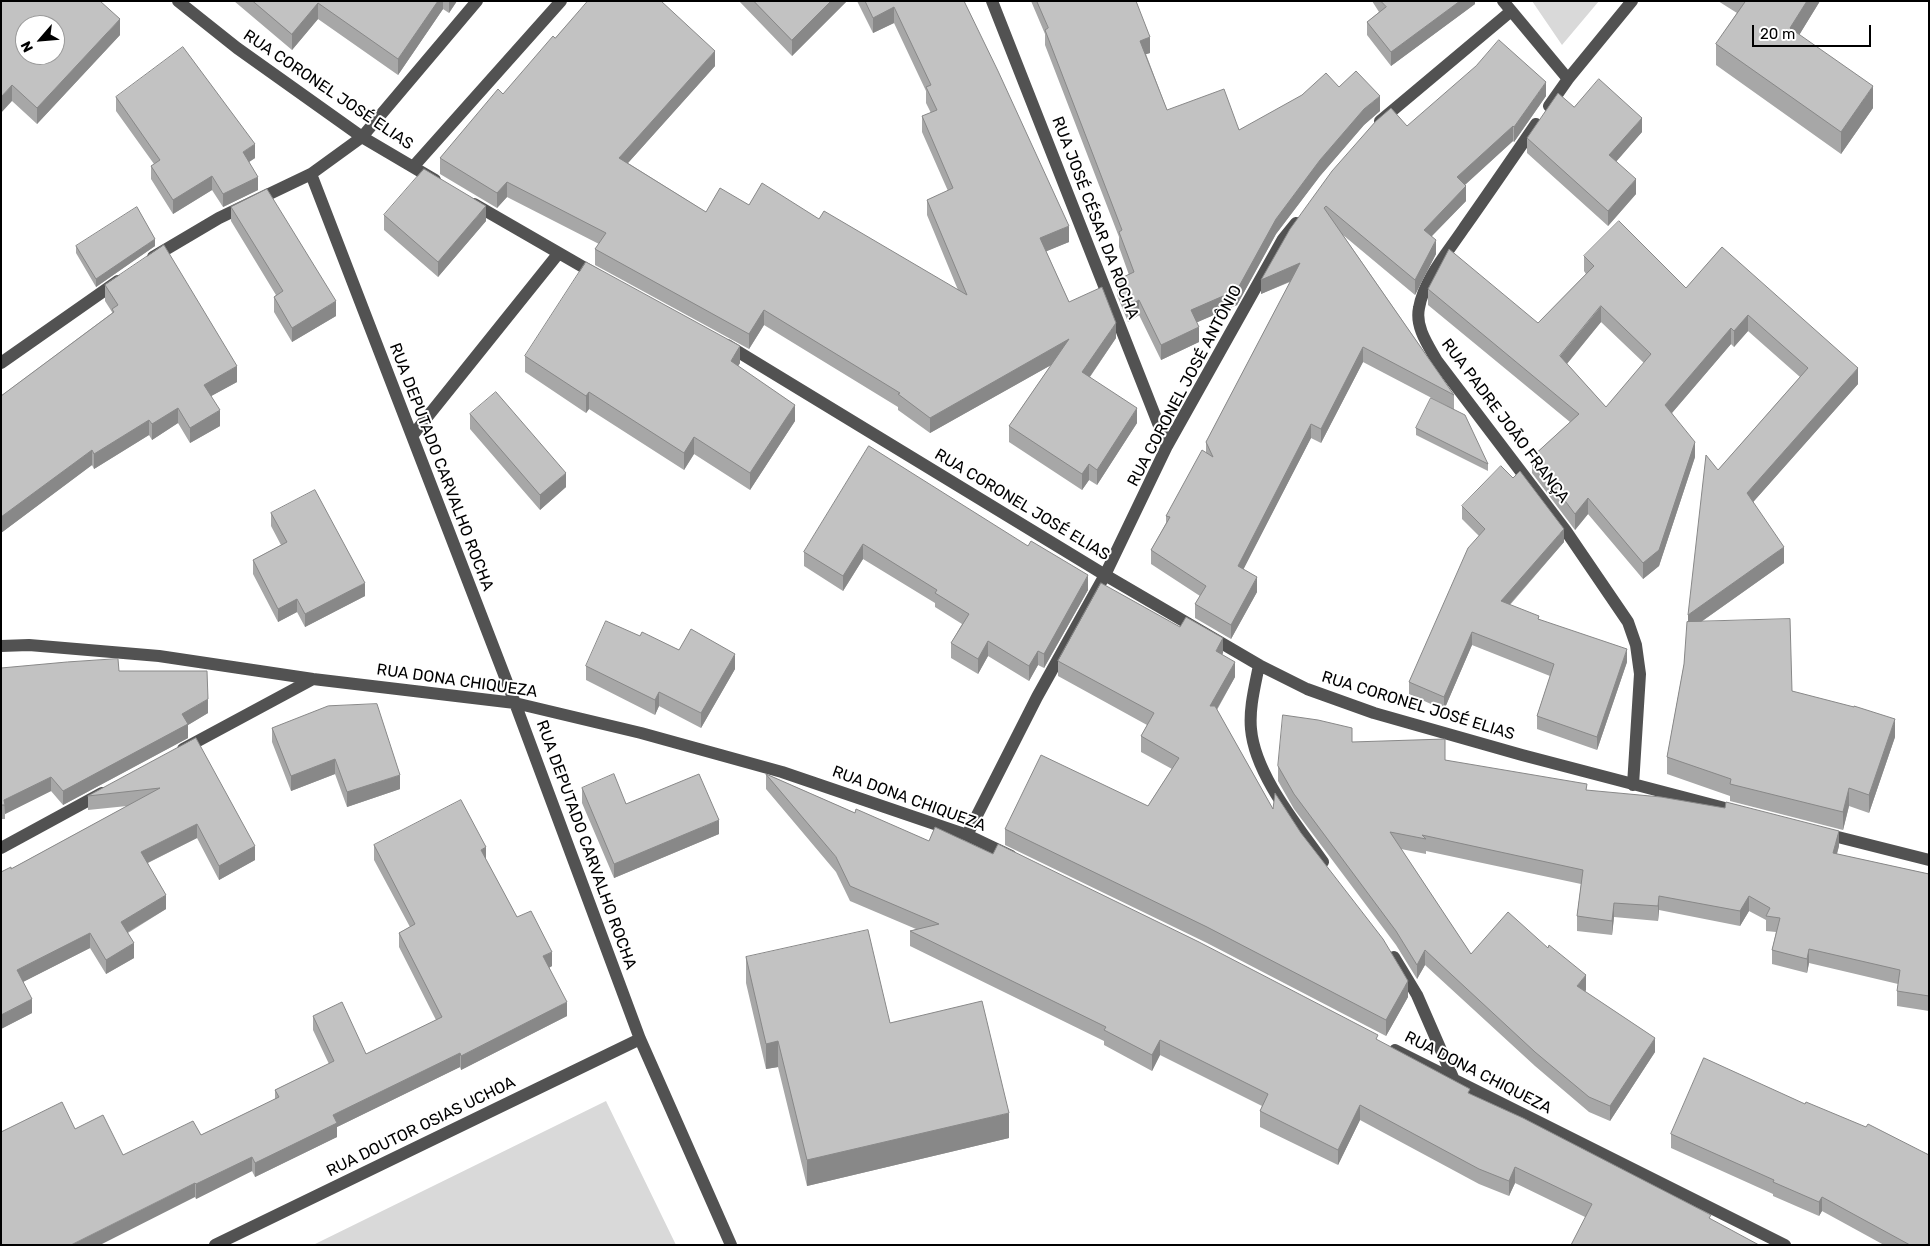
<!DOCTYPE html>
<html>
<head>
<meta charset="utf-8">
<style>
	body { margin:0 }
	#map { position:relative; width:1930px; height:1246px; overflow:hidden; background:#fff; font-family:Rubik,sans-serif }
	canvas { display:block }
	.frame { position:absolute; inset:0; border:2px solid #000; pointer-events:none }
	.north { position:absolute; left:15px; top:15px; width:50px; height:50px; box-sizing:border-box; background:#fff; border:1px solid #999; border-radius:50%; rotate:243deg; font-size:14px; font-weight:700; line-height:20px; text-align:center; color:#000 }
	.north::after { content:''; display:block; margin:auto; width:18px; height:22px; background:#000; clip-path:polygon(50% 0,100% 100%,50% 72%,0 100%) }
	.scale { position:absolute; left:1752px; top:25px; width:119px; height:22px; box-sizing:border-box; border:2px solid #000; border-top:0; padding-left:6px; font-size:15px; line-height:18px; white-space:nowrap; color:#000; -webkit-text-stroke:4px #fff; paint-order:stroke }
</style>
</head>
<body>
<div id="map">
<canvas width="1930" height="1246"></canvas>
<div class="frame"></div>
<div class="north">N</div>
<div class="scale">20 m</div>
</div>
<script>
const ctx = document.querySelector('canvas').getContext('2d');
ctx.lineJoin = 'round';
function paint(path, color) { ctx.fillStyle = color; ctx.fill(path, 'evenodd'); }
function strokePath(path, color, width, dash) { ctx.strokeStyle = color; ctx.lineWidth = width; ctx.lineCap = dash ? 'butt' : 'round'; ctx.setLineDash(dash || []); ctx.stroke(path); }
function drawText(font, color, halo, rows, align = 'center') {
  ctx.font = font + ' Rubik,sans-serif'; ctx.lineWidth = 4; ctx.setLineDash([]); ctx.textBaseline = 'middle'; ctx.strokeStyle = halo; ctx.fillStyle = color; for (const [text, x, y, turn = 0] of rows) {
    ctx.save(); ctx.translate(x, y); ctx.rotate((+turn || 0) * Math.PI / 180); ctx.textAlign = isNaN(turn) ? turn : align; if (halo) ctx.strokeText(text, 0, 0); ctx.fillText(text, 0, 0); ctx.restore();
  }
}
const green = new Path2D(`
	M 1532,1 L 1599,1 L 1562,45 Z
	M 606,1101 L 676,1245 L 313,1245 Z`);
const minor = new Path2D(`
	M 178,1 L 237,48 L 362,137 L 435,180
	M 992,1 L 1167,446
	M 1503,1 L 1568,79
	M 1549,106 L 1568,79 L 1632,1
	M 1380,121 L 1510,12
	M 1536,124 C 1512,159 1488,194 1464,228 C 1448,252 1424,279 1419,308 C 1415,327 1428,345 1437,361 L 1566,531 L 1628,622 L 1636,645 L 1640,674 L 1633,785
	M 413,167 L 561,1
	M 311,174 L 515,703 L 640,1039 L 731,1245
	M 474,204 L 597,275
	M 153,257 L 219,218 L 311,174 L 362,137 L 477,1
	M 727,345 L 1105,575 L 1259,665 L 1307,689 L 1374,713 L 1522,755 L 1740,812
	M 1,363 L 118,281
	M 412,436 L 558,254
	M 1,646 L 29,645 L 159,656 L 313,679 L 515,703 L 641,733 L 782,772 L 967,835 L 1011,856
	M 1259,665 C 1255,686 1249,708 1251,729 C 1255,775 1298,826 1323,862
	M 183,749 L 313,679
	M 1822,833 L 1929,860
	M 967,835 L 1037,697 L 1105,575 L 1167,446 L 1283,239 L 1296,223
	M 1,848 L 102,793
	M 1394,957 L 1417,995 L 1454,1080
	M 1395,1050 L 1785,1245
	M 215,1245 L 640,1039`);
const wall = new Path2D(`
	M 1,1 L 120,35 L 37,124 L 12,101 Z
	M 234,1 L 457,1 L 449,13 L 443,9 L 398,75 L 318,19 L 292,50 Z
	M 739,1 L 847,1 L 792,56 Z
	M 857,1 L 964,1 L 1069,242 L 1046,251 L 1069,302 L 1116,338 L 1090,377 L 1137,423 L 1097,485 L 1089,480 L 1082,490 L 1009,442 L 1009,426 L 1051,365 L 930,433 L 898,410 L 898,407 L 764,325 L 749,349 L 595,265 L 595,249 L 599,244 L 507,197 L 497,208 L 440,174 L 440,158 L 503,94 L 555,38 L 715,66 L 628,163 L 706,212 L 749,205 L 819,219 L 958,290 L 927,215 L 927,200 L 948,191 L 922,132 L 922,116 L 931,113 L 926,103 L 926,91 L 894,23 L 873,33 Z
	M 1031,1 L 1136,1 L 1150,53 L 1146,54 L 1167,110 L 1239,130 L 1339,87 L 1380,111 L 1364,125 L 1320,176 L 1276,234 L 1237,305 L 1197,322 L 1199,342 L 1161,360 L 1139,315 L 1128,322 L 1117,295 L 1117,280 L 1129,275 L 1119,247 L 1119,237 L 1045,45 L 1045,34 Z
	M 1372,1 L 1475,1 L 1475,4 L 1391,66 L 1367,35 L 1367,22 L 1379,12 Z
	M 1718,1 L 1820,1 L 1799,35 L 1873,108 L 1841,154 L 1716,65 L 1716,44 L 1737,13 Z
	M 1546,96 L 1514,142 L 1513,141 L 1465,185 L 1466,201 L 1432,236 L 1436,254 L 1415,295 L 1343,235 L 1454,395 L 1454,410 L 1488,464 L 1488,471 L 1416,435 L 1416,428 L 1447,406 L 1363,362 L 1321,443 L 1311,438 L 1243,569 L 1257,592 L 1231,639 L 1195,618 L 1195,604 L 1200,596 L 1151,564 L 1151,550 L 1166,523 L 1166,516 L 1206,453 L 1206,442 L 1290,282 L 1261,294 L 1290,229 L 1407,126 Z
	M 116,97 L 255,158 L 249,162 L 258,190 L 223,207 L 212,190 L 173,214 L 151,179 L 151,166 L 154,164 L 116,111 Z
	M 1574,107 L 1642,132 L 1616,161 L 1636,194 L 1608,226 L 1527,153 L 1527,138 Z
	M 231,207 L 336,316 L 292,342 L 274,312 L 274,297 L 276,295 L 231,221 Z
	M 384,215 L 486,221 L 438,277 L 384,230 Z
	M 76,246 L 155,246 L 96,287 L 76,253 Z
	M 1722,247 L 1858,384 L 1753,502 L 1784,563 L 1701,622 L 1792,691 L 1895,737 L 1869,813 L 1849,806 L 1843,830 L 1730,801 L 1730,796 L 1667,774 L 1667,757 L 1684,664 L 1688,622 L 1718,470 L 1800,377 L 1748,331 L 1734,347 L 1731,344 L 1672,413 L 1695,457 L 1659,566 L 1643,579 L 1588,514 L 1575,530 L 1532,473 L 1532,457 L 1570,422 L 1428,305 L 1428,289 L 1538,323 L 1586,274 L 1584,271 L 1584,256 L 1686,288 ZM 1601,322 L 1644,363 L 1606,407 L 1567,364 Z
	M 105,285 L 237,382 L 211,396 L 220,426 L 190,443 L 178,423 L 152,440 L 149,435 L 94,469 L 92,465 L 1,533 L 1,396 L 112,313 L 112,312 L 105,301 Z
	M 525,356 L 740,363 L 738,366 L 795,421 L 750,490 L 694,454 L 684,470 L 589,409 L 586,413 L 525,372 Z
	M 470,414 L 566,487 L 540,510 L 470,429 Z
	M 869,446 L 1088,590 L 1044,668 L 1038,665 L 1029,681 L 988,656 L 978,674 L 951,658 L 951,643 L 962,624 L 935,607 L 935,603 L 863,559 L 843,591 L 804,566 L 804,552 Z
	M 1462,506 L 1564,542 L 1510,605 L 1627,662 L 1597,750 L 1537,729 L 1537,716 L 1550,676 L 1472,645 L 1444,710 L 1409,694 L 1409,682 L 1479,536 L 1462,519 Z
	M 271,513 L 365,596 L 305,627 L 297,612 L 278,622 L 253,574 L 253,560 L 281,545 L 271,526 Z
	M 640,636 L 735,669 L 701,728 L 659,706 L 655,715 L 586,680 L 586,666 Z
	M 1223,653 L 1222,654 L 1235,677 L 1217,710 L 1273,809 L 1408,997 L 1386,1036 L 1207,943 L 1005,845 L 1005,829 L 1148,806 L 1172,769 L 1141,752 L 1141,736 L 1147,725 L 1058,676 L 1058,661 Z
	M 1,668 L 119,671 L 208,713 L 188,725 L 188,738 L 63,805 L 51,791 L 5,814 L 5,819 L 1,819 Z
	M 272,728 L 400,789 L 347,807 L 335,774 L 291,791 L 272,742 Z
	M 196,738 L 255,860 L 219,880 L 197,838 L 148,863 L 166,909 L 128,933 L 134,958 L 106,974 L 90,948 L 23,982 L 32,1013 L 1,1029 L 1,872 L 11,869 L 127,806 L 88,810 L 88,796 Z
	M 1352,742 L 1445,760 L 1839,846 L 1837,854 L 1929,874 L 1929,1011 L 1897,1006 L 1897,991 L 1898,984 L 1809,963 L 1807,973 L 1772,964 L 1772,950 L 1776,932 L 1766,931 L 1766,920 L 1749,911 L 1740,926 L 1659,910 L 1658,921 L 1614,917 L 1612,935 L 1577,931 L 1577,916 L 1581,884 L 1426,851 L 1426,854 L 1401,849 L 1471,954 L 1586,990 L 1585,992 L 1655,1052 L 1610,1121 L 1589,1112 L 1535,1066 L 1425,965 L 1417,979 L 1396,945 L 1294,809 L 1278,781 L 1278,766 Z
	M 766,774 L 855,813 L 1378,1041 L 1470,1094 L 1711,1215 L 1585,1217 L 1515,1183 L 1509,1196 L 1479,1184 L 1360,1120 L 1338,1165 L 1260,1127 L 1260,1111 L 1262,1106 L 1160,1055 L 1152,1071 L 1104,1045 L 1104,1041 L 910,946 L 910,931 L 916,929 L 850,901 L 836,872 L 766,789 Z
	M 582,788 L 626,804 L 719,834 L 614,878 L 582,803 Z
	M 374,845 L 486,860 L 517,917 L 552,966 L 549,968 L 567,1016 L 461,1070 L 460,1067 L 337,1127 L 337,1137 L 255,1177 L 252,1171 L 196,1199 L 195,1197 L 75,1129 L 123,1155 L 201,1135 L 275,1099 L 275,1090 L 329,1064 L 313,1030 L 313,1016 L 366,1054 L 436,1020 L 399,947 L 399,933 L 410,927 L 374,860 Z
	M 746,957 L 890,1023 L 1009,1138 L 807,1186 L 778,1067 L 766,1069 L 746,983 Z
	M 1704,1058 L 1929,1245 L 1884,1245 L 1822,1211 L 1819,1216 L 1773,1196 L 1773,1194 L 1671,1148 L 1671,1134 Z`);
const shadedWall = new Path2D(`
	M 438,1 L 443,1 L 443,9 L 398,75 L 398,59 Z
	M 449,1 L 457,1 L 449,13 Z
	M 831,1 L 847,1 L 792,56 L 792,40 Z
	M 1460,1 L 1475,1 L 1475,4 L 1391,66 L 1391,52 Z
	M 1807,1 L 1820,1 L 1790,50 L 1790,28 Z
	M 318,3 L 318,19 L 292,50 L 292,34 Z
	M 894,7 L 894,23 L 873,33 L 873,18 Z
	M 120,19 L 120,35 L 37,124 L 37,108 Z
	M 1150,37 L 1150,53 L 1140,56 L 1140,41 Z
	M 715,51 L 715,66 L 619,173 L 619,158 Z
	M 1546,82 L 1546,96 L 1514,142 L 1514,127 Z
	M 12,85 L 12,101 L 1,113 L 1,97 Z
	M 1873,86 L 1873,108 L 1841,154 L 1841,132 Z
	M 1380,96 L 1380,111 L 1364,125 L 1320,176 L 1276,234 L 1237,305 L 1191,325 L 1191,310 L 1276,219 L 1320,160 L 1364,109 Z
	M 1642,118 L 1642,132 L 1609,170 L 1609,155 Z
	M 1513,126 L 1513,141 L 1457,192 L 1457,177 Z
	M 255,144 L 255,158 L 243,166 L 243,152 Z
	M 212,176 L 212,190 L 173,214 L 173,200 Z
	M 258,177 L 258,190 L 223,207 L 223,194 Z
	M 1636,179 L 1636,194 L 1608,226 L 1608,211 Z
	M 507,182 L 507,197 L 497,208 L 497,193 Z
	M 1466,186 L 1466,201 L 1424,244 L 1424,230 Z
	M 486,206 L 486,221 L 438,277 L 438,262 Z
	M 1069,226 L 1069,242 L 1040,254 L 1040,238 Z
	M 155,239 L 155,246 L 96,287 L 96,279 Z
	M 1436,240 L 1436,254 L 1415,295 L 1415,280 Z
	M 1300,263 L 1300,277 L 1261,294 L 1261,280 Z
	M 1139,300 L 1139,315 L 1128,322 L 1128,306 Z
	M 336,301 L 336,316 L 292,342 L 292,328 Z
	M 1601,306 L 1601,322 L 1560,372 L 1560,356 Z
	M 764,310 L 764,325 L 749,349 L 749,334 Z
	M 1748,315 L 1748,331 L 1734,347 L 1734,331 Z
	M 1116,323 L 1116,338 L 1082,388 L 1082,372 Z
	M 1199,327 L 1199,342 L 1161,360 L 1161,345 Z
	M 1731,328 L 1731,344 L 1665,421 L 1665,405 Z
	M 1069,339 L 1069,355 L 930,433 L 930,418 Z
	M 740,346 L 740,363 L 731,378 L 731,361 Z
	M 1363,347 L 1363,362 L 1321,443 L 1321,429 Z
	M 237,366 L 237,382 L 204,400 L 204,385 Z
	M 1858,368 L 1858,384 L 1747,509 L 1747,493 Z
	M 589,392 L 589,409 L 586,413 L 586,396 Z
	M 795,405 L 795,421 L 750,490 L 750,473 Z
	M 178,408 L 178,423 L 152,440 L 152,424 Z
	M 1137,408 L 1137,423 L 1097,485 L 1097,470 Z
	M 220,410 L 220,426 L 190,443 L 190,428 Z
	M 149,420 L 149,435 L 94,469 L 94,454 Z
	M 1311,424 L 1311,438 L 1238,580 L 1238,566 Z
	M 694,437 L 694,454 L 684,470 L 684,453 Z
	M 1695,442 L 1695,457 L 1659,566 L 1643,579 L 1643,563 Z
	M 92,450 L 92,465 L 1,533 L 1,517 Z
	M 1089,464 L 1089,480 L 1082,490 L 1082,474 Z
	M 566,473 L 566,487 L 540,510 L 540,495 Z
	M 1588,498 L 1588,514 L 1575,530 L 1575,514 Z
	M 1564,529 L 1564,542 L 1501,614 L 1501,601 Z
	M 863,544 L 863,559 L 843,591 L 843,576 Z
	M 1784,547 L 1784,563 L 1688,631 L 1688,615 Z
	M 1088,575 L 1088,590 L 1044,668 L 1044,654 Z
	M 1257,577 L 1257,592 L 1231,639 L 1231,625 Z
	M 365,583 L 365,596 L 305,627 L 305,614 Z
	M 297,599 L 297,612 L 278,622 L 278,609 Z
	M 1472,632 L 1472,645 L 1444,710 L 1444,697 Z
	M 1223,638 L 1223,653 L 1216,666 L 1216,651 Z
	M 988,641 L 988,656 L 978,674 L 978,659 Z
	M 1627,649 L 1627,662 L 1597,750 L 1597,737 Z
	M 1038,651 L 1038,665 L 1029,681 L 1029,666 Z
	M 735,654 L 735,669 L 701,728 L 701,713 Z
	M 1235,662 L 1235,677 L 1210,721 L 1210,706 Z
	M 659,692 L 659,706 L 655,715 L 655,700 Z
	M 208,699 L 208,713 L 188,725 L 188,738 L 63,805 L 63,791 L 182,714 Z
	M 1895,719 L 1895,737 L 1869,813 L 1869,795 Z
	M 335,759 L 335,774 L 291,791 L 291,776 Z
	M 400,775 L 400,789 L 347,807 L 347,792 Z
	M 51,777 L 51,791 L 5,814 L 4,800 Z
	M 1849,788 L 1849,806 L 1843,830 L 1843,812 Z
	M 719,820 L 719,834 L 614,878 L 614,864 Z
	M 197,824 L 197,838 L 141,866 L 141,852 Z
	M 1839,831 L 1839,846 L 1833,867 L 1833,853 Z
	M 255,846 L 255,860 L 219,880 L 219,866 Z
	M 486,847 L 486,862 L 481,850 Z
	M 166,895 L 166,909 L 121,936 L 121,922 Z
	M 1659,896 L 1659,910 L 1658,921 L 1658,906 Z
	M 1749,896 L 1749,911 L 1740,926 L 1740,911 Z
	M 1614,903 L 1614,917 L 1612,935 L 1612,921 Z
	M 90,933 L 90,948 L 17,985 L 17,970 Z
	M 134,943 L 134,958 L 106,974 L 106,960 Z
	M 1809,949 L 1809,963 L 1807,973 L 1807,959 Z
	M 1425,950 L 1425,965 L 1417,979 L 1417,965 Z
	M 552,952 L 552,966 L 543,971 L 543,956 Z
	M 1586,975 L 1586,990 L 1577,1001 L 1577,986 Z
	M 1408,981 L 1408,997 L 1386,1036 L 1386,1020 Z
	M 32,999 L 32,1013 L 1,1029 L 1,1015 Z
	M 567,1002 L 567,1016 L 461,1070 L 461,1056 Z
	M 1655,1038 L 1655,1052 L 1610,1121 L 1610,1106 Z
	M 1160,1040 L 1160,1055 L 1152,1071 L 1152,1055 Z
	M 778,1041 L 778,1067 L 766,1069 L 766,1044 Z
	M 460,1053 L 460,1067 L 337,1127 L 337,1137 L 255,1177 L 255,1163 L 333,1115 Z
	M 1360,1105 L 1360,1120 L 1338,1165 L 1338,1150 Z
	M 1009,1113 L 1009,1138 L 807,1186 L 807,1160 Z
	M 252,1157 L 252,1171 L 196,1199 L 196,1184 Z
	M 1515,1167 L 1515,1183 L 1509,1196 L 1509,1181 Z
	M 195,1183 L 195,1197 L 100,1245 L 71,1245 Z
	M 1822,1197 L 1822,1211 L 1819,1216 L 1819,1202 Z`);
const building = new Path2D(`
	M 1,1 L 100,1 L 120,19 L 37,108 L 12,85 L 1,97 ZM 25,25 L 55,25 L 55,55 L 25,55 Z
	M 253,1 L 438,1 L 398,59 L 318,3 L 292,34 Z
	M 588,1 L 661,1 L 715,51 L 619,158 L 706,212 L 720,188 L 749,205 L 762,183 L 819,219 L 824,211 L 967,295 L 927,200 L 953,188 L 922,116 L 937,110 L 926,87 L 931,85 L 894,7 L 873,18 L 865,1 L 964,1 L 998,71 L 1069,226 L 1040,238 L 1069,302 L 1102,287 L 1116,323 L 1082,372 L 1137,408 L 1097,470 L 1089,464 L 1082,474 L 1009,426 L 1069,339 L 930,418 L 898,394 L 900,393 L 764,310 L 749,334 L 595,249 L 606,233 L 507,182 L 497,193 L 440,158 L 498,89 L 503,94 L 553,36 L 555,38 Z
	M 754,1 L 831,1 L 792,40 Z
	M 1037,1 L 1136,1 L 1150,37 L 1140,41 L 1167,110 L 1224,89 L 1239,130 L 1302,95 L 1326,73 L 1339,87 L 1356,71 L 1380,96 L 1364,109 L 1320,160 L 1276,219 L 1237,290 L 1191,310 L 1199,327 L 1161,345 L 1139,300 L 1128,306 L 1117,280 L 1134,272 L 1119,232 L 1122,230 L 1045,30 L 1048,28 Z
	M 1381,1 L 1460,1 L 1391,52 L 1367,22 L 1386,7 Z
	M 1746,1 L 1807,1 L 1790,28 L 1873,86 L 1841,132 L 1716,44 Z
	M 1499,40 L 1546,82 L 1514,127 L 1513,126 L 1457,177 L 1466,186 L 1424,230 L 1436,240 L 1415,280 L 1326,206 L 1324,208 L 1454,395 L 1363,347 L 1321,429 L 1311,424 L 1238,566 L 1257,577 L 1231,625 L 1195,604 L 1206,586 L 1151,550 L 1170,517 L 1166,516 L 1202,450 L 1213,457 L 1206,442 L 1300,263 L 1261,280 L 1290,229 L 1332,171 L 1376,121 L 1391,108 L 1407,126 L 1476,66 Z
	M 183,47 L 255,144 L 243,152 L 258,177 L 223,194 L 212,176 L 173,200 L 151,166 L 160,160 L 116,97 Z
	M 1599,79 L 1642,118 L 1609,155 L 1636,179 L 1608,211 L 1527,138 L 1558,93 L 1574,107 Z
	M 424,169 L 486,206 L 438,262 L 384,215 Z
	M 267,189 L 336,301 L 292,328 L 274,297 L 283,291 L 231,207 Z
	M 137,207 L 155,239 L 96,279 L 76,246 Z
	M 1619,221 L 1686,288 L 1722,247 L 1858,368 L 1747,493 L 1784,547 L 1688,615 L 1706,455 L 1718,470 L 1808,368 L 1748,315 L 1734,331 L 1731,328 L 1665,405 L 1695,442 L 1659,550 L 1643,563 L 1588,498 L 1575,514 L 1532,457 L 1579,414 L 1428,289 L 1449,249 L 1538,323 L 1594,266 L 1584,256 ZM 1601,306 L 1651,354 L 1606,407 L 1560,356 Z
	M 164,245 L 237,366 L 204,385 L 220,410 L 190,428 L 178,408 L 152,424 L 149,420 L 94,454 L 92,450 L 1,517 L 1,396 L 114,312 L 112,309 L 118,305 L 105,285 Z
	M 586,262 L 740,346 L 731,361 L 795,405 L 750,473 L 694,437 L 684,453 L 589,392 L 586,396 L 525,356 Z
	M 496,392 L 566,473 L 540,495 L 470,414 Z
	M 1431,398 L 1465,415 L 1488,464 L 1416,428 Z
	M 869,446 L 1028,546 L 1031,541 L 1088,575 L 1044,654 L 1038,651 L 1029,666 L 988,641 L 978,659 L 951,643 L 969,614 L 935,593 L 937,590 L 863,544 L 843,576 L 804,552 Z
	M 1501,466 L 1513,478 L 1520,471 L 1564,529 L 1501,601 L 1539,616 L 1538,619 L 1627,649 L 1597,737 L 1537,716 L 1554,664 L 1472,632 L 1444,697 L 1409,682 L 1468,548 L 1485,529 L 1462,506 Z
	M 315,490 L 365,583 L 305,614 L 297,599 L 278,609 L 253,560 L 287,542 L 271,513 Z
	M 1101,583 L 1180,627 L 1186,617 L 1223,638 L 1216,651 L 1235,662 L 1210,706 L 1215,706 L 1273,809 L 1275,793 L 1301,833 L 1383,939 L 1401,969 L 1408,981 L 1386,1020 L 1207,927 L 1005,829 L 1041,755 L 1148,806 L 1179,758 L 1141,736 L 1154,713 L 1058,661 Z
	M 1790,619 L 1792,691 L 1854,707 L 1854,706 L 1895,719 L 1869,795 L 1849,788 L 1843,812 L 1730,784 L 1731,779 L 1667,757 L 1684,664 L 1687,622 Z
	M 606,621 L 640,636 L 642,632 L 679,650 L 691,629 L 735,654 L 701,713 L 659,692 L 655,700 L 586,666 Z
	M 118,659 L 119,671 L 207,671 L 208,699 L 182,714 L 188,724 L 63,791 L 51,777 L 4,800 L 5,805 L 1,805 L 1,668 L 67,662 Z
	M 377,704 L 400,775 L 347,792 L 335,759 L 291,776 L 272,728 L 328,706 Z
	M 1283,715 L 1318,720 L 1352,728 L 1352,742 L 1445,739 L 1445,760 L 1587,784 L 1586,790 L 1661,797 L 1725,808 L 1726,802 L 1839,831 L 1833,853 L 1929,874 L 1929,996 L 1897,991 L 1900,970 L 1809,949 L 1807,959 L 1772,950 L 1780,918 L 1766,916 L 1770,908 L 1749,896 L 1740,911 L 1659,896 L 1658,906 L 1614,903 L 1612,921 L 1577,916 L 1583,870 L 1422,835 L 1426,839 L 1390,832 L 1471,954 L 1508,912 L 1548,948 L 1549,945 L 1586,975 L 1577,986 L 1655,1038 L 1610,1106 L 1589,1097 L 1535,1052 L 1425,950 L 1417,965 L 1396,931 L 1294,794 L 1278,766 Z
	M 196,738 L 255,846 L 219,866 L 197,824 L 141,852 L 166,895 L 121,922 L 134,943 L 106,960 L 90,933 L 17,970 L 32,999 L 1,1015 L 1,872 L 11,867 L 11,869 L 160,788 L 88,796 Z
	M 614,774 L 626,804 L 699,774 L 719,820 L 614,864 L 582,788 Z
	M 766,774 L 855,813 L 856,809 L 929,841 L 935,827 L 993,854 L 998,844 L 1199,942 L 1378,1035 L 1376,1039 L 1470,1089 L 1468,1093 L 1523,1118 L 1711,1215 L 1709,1218 L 1759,1245 L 1571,1245 L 1592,1204 L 1515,1167 L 1509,1181 L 1479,1169 L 1360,1105 L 1338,1150 L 1260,1111 L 1268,1094 L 1160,1040 L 1152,1055 L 1104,1030 L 1106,1027 L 910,931 L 939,924 L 850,886 L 836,857 Z
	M 461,800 L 486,847 L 481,850 L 517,917 L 531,911 L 552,952 L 543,956 L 567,1002 L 461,1056 L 460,1053 L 333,1115 L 337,1123 L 292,1145 L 255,1163 L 252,1157 L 196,1184 L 195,1183 L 71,1245 L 1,1245 L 1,1132 L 62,1102 L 75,1129 L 103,1115 L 123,1155 L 193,1121 L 201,1135 L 279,1097 L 275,1090 L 334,1061 L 313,1016 L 342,1002 L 366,1054 L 442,1017 L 399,933 L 415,924 L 374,845 Z
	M 868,930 L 890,1023 L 982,1001 L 1009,1113 L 807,1160 L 778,1041 L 766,1044 L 746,957 Z
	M 1704,1058 L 1805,1104 L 1806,1102 L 1866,1127 L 1868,1124 L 1929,1155 L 1929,1245 L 1910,1245 L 1822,1197 L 1819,1202 L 1773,1182 L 1774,1180 L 1671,1134 Z`);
const streetNames = [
	["RUA CORONEL JOSÉ ELIAS",328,90,34],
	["RUA JOSÉ CÉSAR DA ROCHA",1095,218,69],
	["RUA CORONEL JOSÉ ANTÔNIO",1185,386,-62],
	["RUA PADRE JOÃO FRANÇA",1505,421,53],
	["RUA DEPUTADO CARVALHO ROCHA",441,467,69],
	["RUA CORONEL JOSÉ ELIAS",1022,505,31],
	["RUA DONA CHIQUEZA",457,681,8],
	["RUA CORONEL JOSÉ ELIAS",1418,706,17],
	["RUA DONA CHIQUEZA",909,799,20],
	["RUA DEPUTADO CARVALHO ROCHA",586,845,70],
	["RUA DONA CHIQUEZA",1478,1073,27],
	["RUA DOUTOR OSIAS UCHOA",421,1127,-26]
];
paint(green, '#d9d9d9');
strokePath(minor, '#525252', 12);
paint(wall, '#a7a7a7');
paint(shadedWall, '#888');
paint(building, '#c2c2c2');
strokePath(building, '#888', 1);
drawText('16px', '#000', '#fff', streetNames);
</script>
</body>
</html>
